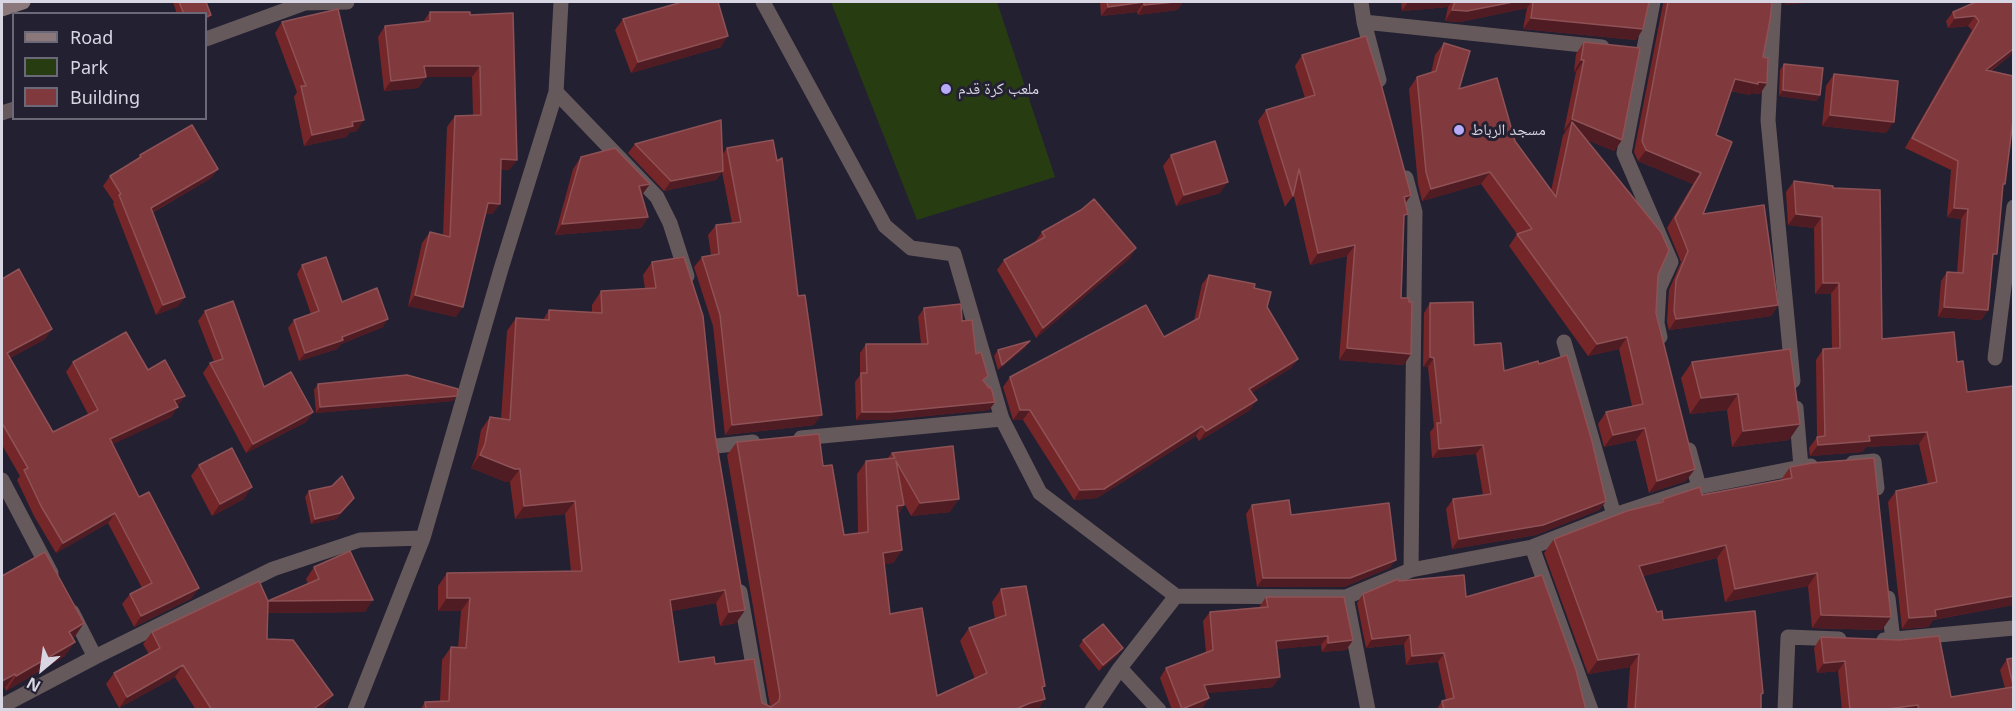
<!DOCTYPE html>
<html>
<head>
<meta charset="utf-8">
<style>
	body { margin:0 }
	#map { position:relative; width:2015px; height:711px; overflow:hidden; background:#232032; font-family:"Noto Sans",sans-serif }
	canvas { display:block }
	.frame { position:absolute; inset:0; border:3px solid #d7d6e2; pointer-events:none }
	.legend { position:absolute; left:12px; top:12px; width:195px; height:108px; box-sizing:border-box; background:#232032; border:2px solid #6b6978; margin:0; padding:8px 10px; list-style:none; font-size:18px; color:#d7d6e2 }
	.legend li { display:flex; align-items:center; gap:12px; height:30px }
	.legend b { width:30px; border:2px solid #6b6978 }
	.north { position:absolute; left:12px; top:639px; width:60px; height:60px; -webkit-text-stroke:4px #232032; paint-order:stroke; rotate:209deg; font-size:16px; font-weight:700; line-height:24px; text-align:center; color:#d7d6e2 }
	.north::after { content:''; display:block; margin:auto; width:21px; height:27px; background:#d7d6e2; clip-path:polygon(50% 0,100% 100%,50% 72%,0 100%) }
</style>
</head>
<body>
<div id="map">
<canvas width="2015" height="711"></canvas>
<div class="frame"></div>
<ul class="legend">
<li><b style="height:8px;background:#8a787a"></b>Road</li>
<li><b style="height:16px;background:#273d11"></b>Park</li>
<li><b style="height:16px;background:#80393c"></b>Building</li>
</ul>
<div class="north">N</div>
</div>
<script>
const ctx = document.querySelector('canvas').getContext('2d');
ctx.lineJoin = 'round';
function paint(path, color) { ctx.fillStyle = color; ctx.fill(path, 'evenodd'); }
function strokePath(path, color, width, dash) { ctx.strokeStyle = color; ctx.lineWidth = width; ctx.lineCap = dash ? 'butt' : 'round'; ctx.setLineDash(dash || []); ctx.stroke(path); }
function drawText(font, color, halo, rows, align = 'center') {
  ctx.font = font + ' "Noto Sans","Noto Naskh Arabic",sans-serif'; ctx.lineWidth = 6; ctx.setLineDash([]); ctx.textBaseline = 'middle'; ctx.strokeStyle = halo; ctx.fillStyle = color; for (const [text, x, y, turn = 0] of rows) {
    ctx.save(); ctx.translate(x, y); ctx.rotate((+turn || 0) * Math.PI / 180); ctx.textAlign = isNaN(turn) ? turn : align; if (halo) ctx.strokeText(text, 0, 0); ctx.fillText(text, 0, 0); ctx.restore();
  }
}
const green = new Path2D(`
	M 831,2 L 997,2 L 1055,177 L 917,220 Z`);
const lane = new Path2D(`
	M 763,2 L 885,226 L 911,248 L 954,254 L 1002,419`);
const street = new Path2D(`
	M 1361,2 L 1364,22 L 1379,80
	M 1653,2 L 1624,153 L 1671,262 L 1659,288 L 1657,323 L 1660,337
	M 1774,2 L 1768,120 L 1793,381
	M 1364,22 L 1602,47
	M 206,39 L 305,3 L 347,2
	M 556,92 L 657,197 L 670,223 L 687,276
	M 2,113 L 14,109
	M 1406,178 L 1415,212 L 1411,570
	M 1564,342 L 1614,515
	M 1995,358 L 2014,207
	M 1796,408 L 1801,467 L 1811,466
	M 801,438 L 1002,419 L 1040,493 L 1176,596
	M 716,446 L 753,442
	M 1689,450 L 1699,487
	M 1853,463 L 1874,461 L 1877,488
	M 2,480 L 51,573
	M 1532,547 L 1591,710
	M 740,592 L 761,710
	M 1346,597 L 1368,710
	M 1888,598 L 1893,640
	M 72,612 L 95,657
	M 1884,640 L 2014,628
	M 1120,668 L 1159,710
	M 2,706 L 95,657 L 273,569 L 360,540 L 423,538
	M 355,710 L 423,538 L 501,269 L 556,92 L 561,2
	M 1092,710 L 1120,668 L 1176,596 L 1346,597 L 1411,570 L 1532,547 L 1614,515 L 1699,487 L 1801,467
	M 1785,710 L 1788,637 L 1839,639`);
const secondary = new Path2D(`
	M 2,9 L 23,2`);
const wall = new Path2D(`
	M 173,2 L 206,2 L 207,21 L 206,21 L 206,14 L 177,14 Z
	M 1100,2 L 1183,2 L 1177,10 L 1138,15 L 1137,12 L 1101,16 Z
	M 1401,2 L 1649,2 L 1636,40 L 1523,29 L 1527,8 L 1460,22 L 1445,21 L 1448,7 L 1402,11 Z
	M 1662,2 L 1772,2 L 1763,57 L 1767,83 L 1760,94 L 1751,93 L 1750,95 L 1731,91 L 1716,135 L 1703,214 L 1778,305 L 1771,316 L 1669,330 L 1667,322 L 1669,290 L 1681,262 L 1667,228 L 1693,184 L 1638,161 L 1634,152 L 1663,4 Z
	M 2013,2 L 2013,53 L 1991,71 L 2003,188 L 1993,259 L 1988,310 L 1981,320 L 1938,317 L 1941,281 L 1947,272 L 1957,272 L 1961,219 L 1947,217 L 1951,170 L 1905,148 L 1972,30 L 1968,26 L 1948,28 L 1946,21 L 1953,12 Z
	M 430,12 L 470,15 L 517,160 L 509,170 L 501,170 L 500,204 L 492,214 L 485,214 L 456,317 L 408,306 L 422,243 L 430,232 L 443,235 L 447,127 L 455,116 L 473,115 L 472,77 L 426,77 L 418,88 L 384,91 L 378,37 L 385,26 L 423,22 Z
	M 623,19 L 721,47 L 631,73 L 615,30 Z
	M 282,22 L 357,131 L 350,132 L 346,137 L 304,146 L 294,97 L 297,92 L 275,33 Z
	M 1584,42 L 1622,140 L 1614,151 L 1585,139 L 1658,275 L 1656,313 L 1686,481 L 1649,493 L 1636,440 L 1604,447 L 1598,424 L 1606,412 L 1632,406 L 1619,349 L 1588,356 L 1509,246 L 1517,234 L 1481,184 L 1422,201 L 1418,184 L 1409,89 L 1417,77 L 1431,73 L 1435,55 L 1444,43 L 1459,89 L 1551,191 L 1563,135 L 1566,131 L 1564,130 L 1576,72 L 1574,71 L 1576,54 Z
	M 1302,55 L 1411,195 L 1405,204 L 1403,220 L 1401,298 L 1404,365 L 1339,360 L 1347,256 L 1310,265 L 1293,192 L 1293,196 L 1285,207 L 1258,121 L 1266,110 L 1305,98 L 1295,66 Z
	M 1784,64 L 1820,95 L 1816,101 L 1779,96 L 1780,70 Z
	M 1834,74 L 1886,133 L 1822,126 L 1826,86 Z
	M 635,144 L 722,155 L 727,148 L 798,296 L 814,425 L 725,435 L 713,326 L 694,267 L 702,257 L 711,255 L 708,235 L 716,225 L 732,223 L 722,172 L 716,180 L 664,191 L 628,153 Z
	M 140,155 L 218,169 L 211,178 L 152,213 L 185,297 L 178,306 L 156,315 L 113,204 L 114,202 L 103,186 L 110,176 L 136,160 Z
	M 1171,155 L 1220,193 L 1176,206 L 1163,166 Z
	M 581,157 L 642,195 L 648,217 L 641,228 L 555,235 L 573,169 Z
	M 1794,181 L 1833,188 L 1882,339 L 1957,362 L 1967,392 L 2013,386 L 2013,605 L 1933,620 L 1928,627 L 1902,629 L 1888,502 L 1896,491 L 1928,484 L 1919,444 L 1866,447 L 1862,452 L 1810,456 L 1809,448 L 1817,437 L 1816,360 L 1823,349 L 1832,349 L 1831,294 L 1815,294 L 1814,228 L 1788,225 L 1786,192 Z
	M 1042,232 L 1130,258 L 1036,338 L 997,270 L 1004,260 L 1035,242 Z
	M 652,262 L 715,434 L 745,610 L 736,623 L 720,626 L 716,603 L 672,611 L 679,662 L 715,664 L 762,703 L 770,706 L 727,455 L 737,442 L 823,466 L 844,535 L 858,533 L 857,474 L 866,461 L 887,459 L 892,453 L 950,512 L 911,516 L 904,503 L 904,505 L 898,514 L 902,550 L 893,563 L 884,564 L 890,614 L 937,696 L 975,679 L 960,641 L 969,628 L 995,619 L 992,602 L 1001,589 L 1043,689 L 1038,710 L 420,710 L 425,702 L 440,701 L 442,660 L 451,647 L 458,648 L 461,611 L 438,611 L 438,586 L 447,573 L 571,571 L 565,514 L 515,519 L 510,482 L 506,482 L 471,468 L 476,457 L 481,430 L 490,417 L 501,419 L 507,331 L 516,318 L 543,320 L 549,310 L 592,312 L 592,305 L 601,291 L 645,289 L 643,275 Z
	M 302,265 L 342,302 L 383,327 L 341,344 L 337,349 L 299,361 L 288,328 L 294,320 L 311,314 L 297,274 Z
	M 1209,275 L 1254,288 L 1267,307 L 1298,359 L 1291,368 L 1251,393 L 1250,410 L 1199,441 L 1196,436 L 1097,498 L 1074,500 L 1023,420 L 1013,420 L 1003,387 L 1010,377 L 1164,337 L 1194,321 L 1202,284 Z
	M 2,279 L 52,329 L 45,339 L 10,358 L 53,432 L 88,414 L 66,372 L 73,362 L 148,370 L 177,406 L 171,417 L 112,444 L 192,598 L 134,627 L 122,604 L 130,594 L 142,588 L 108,523 L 56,553 L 34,516 L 17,480 L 20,476 L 2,445 Z
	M 1430,303 L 1474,345 L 1504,371 L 1606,501 L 1599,510 L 1536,535 L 1452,549 L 1446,509 L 1453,499 L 1483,495 L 1476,454 L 1432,458 L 1430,432 L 1434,427 L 1428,367 L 1423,367 L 1424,313 Z
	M 924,308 L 962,321 L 976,354 L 984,381 L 995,402 L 989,410 L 885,420 L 856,420 L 855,382 L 860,375 L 860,353 L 866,344 L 921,344 L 918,317 Z
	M 205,311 L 264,387 L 313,412 L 306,422 L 246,453 L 203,373 L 210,363 L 214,362 L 198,321 Z
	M 1026,347 L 998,370 L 994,356 L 998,350 Z
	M 1790,349 L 1789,440 L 1732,447 L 1727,410 L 1690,414 L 1681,378 L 1692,362 Z
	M 318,384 L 457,396 L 452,401 L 316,413 L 314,390 Z
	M 199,465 L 244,499 L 212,516 L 191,476 Z
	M 1790,467 L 1882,630 L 1812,628 L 1808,586 L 1725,602 L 1717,558 L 1643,576 L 1657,612 L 1663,620 L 1761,696 L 1761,710 L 1627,710 L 1630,667 L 1588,674 L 1544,553 L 1554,539 L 1660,503 L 1663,499 L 1702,495 L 1781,480 Z
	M 309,491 L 354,498 L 350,504 L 336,519 L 311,524 L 305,497 Z
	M 1252,505 L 1291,515 L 1396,560 L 1389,568 L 1344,587 L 1257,587 L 1246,514 Z
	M 314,567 L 365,612 L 267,613 L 267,639 L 333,695 L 325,706 L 320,710 L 196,710 L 175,677 L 119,708 L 106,684 L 114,673 L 149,654 L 143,644 L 152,632 L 268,601 L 308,584 L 306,579 Z
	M 2,576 L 84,623 L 73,638 L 65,656 L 6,691 L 5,688 Z
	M 1399,581 L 1466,597 L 1586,710 L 1436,710 L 1442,701 L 1446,700 L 1438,662 L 1406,665 L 1404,644 L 1366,648 L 1357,603 L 1363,594 Z
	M 1266,597 L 1353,640 L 1346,650 L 1322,652 L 1321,645 L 1277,649 L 1273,687 L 1207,693 L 1209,698 L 1203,707 L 1197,710 L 1172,710 L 1160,678 L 1166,668 L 1206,652 L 1203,621 L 1210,612 L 1260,607 L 1260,606 Z
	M 1821,637 L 1951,697 L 2005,688 L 2000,670 L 2007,659 L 2013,658 L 2013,710 L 1842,710 L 1838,671 L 1817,673 L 1814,648 Z
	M 1083,640 L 1119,654 L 1099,671 L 1079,646 Z`);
const shadedWall = new Path2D(`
	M 1144,2 L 1137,12 L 1101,16 L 1108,7 Z
	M 1175,2 L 1183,2 L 1177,10 L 1138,15 L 1144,5 Z
	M 1408,2 L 1452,2 L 1448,7 L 1402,11 Z
	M 1513,2 L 1531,2 L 1527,8 L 1460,22 L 1445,21 L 1452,10 Z
	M 1786,2 L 1820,2 L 1784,5 Z
	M 211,15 L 207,21 L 206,21 L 206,17 Z
	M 1975,16 L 1968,26 L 1948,28 L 1955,18 Z
	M 1531,18 L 1643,29 L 1636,40 L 1523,29 Z
	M 728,36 L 721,47 L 631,73 L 638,62 Z
	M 2013,49 L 2013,53 L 1979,79 L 1986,70 Z
	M 1581,60 L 1584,60 L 1576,72 L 1574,71 Z
	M 424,66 L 480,66 L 472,77 L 417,77 Z
	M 426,77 L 418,88 L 384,91 L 391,81 Z
	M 1735,79 L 1767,83 L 1760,94 L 1751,93 L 1750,95 L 1728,90 Z
	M 1783,90 L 1820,95 L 1816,101 L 1779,96 Z
	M 1830,115 L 1894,122 L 1886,133 L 1822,126 Z
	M 1572,119 L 1622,140 L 1614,151 L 1569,133 L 1572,122 L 1566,131 L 1564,130 Z
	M 364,120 L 357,131 L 350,132 L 346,137 L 304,146 L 312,135 L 352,122 Z
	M 1646,150 L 1701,173 L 1693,184 L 1638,161 Z
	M 501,159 L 517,160 L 509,170 L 493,170 Z
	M 218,169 L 211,178 L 144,217 L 151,208 Z
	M 723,171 L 716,180 L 664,191 L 671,181 Z
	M 1490,172 L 1481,184 L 1422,201 L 1431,189 Z
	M 1228,182 L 1220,193 L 1176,206 L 1184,195 Z
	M 650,184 L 642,195 L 639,186 Z
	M 1411,195 L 1403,206 L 1404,197 Z
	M 488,203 L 500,204 L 492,214 L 480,214 Z
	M 1954,208 L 1968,209 L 1961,219 L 1947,217 Z
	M 1796,214 L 1822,217 L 1814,228 L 1788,225 Z
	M 648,217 L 641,228 L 555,235 L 562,224 Z
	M 1355,245 L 1347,256 L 1310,265 L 1318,253 Z
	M 1136,248 L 1130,258 L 1036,338 L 1043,328 Z
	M 1823,283 L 1839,283 L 1831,294 L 1815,294 Z
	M 415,295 L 463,307 L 456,317 L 408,306 Z
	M 185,297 L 178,306 L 156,315 L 163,305 Z
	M 1778,305 L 1771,316 L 1669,330 L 1676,319 Z
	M 1944,307 L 1988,310 L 1981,320 L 1938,317 Z
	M 388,319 L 383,327 L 341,344 L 337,349 L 299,361 L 305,353 Z
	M 52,329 L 45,339 L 2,362 L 7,353 Z
	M 1627,337 L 1619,349 L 1588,356 L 1597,344 Z
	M 1030,341 L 1026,347 L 998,370 L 1002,365 Z
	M 1347,348 L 1411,354 L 1404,365 L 1339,360 Z
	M 1430,357 L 1434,358 L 1428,367 L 1423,367 Z
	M 1298,359 L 1291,368 L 1242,399 L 1249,389 Z
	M 1738,394 L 1727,410 L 1690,414 L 1701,398 Z
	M 185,396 L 178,406 L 174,400 Z
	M 457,396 L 452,401 L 316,413 L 320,407 Z
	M 1257,400 L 1250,410 L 1199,441 L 1206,431 Z
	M 995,402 L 989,410 L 885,420 L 856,420 L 862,412 Z
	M 178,407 L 171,417 L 103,449 L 110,439 Z
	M 1020,410 L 1030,410 L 1023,420 L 1013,420 Z
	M 313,412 L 306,422 L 246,453 L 253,444 Z
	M 822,415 L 814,425 L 725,435 L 732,425 Z
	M 1800,424 L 1789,440 L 1732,447 L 1743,431 Z
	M 1202,426 L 1196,436 L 1097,498 L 1074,500 L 1080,490 Z
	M 1645,428 L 1636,440 L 1604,447 L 1613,435 Z
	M 1927,432 L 1919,444 L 1866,447 L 1862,452 L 1810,456 L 1818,445 L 1869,436 Z
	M 1483,445 L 1476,454 L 1432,458 L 1439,449 Z
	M 480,455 L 520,469 L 510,482 L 506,482 L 471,468 Z
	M 1695,469 L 1686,481 L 1649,493 L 1657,481 Z
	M 252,487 L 244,499 L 212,516 L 220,504 Z
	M 354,498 L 350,504 L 336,519 L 311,524 L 315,519 Z
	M 959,499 L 950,512 L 911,516 L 920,503 Z
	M 575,501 L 565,514 L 515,519 L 524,506 Z
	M 1606,501 L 1599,510 L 1536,535 L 1452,549 L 1459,539 Z
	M 904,505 L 895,518 L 897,506 Z
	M 115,513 L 108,523 L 56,553 L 63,543 Z
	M 1726,545 L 1717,558 L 1630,579 L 1639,566 Z
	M 902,550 L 893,563 L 874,566 L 883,553 Z
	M 1396,560 L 1389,568 L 1344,587 L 1257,587 L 1263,578 Z
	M 1817,573 L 1808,586 L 1725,602 L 1735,589 Z
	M 199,588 L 192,598 L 134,627 L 141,616 Z
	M 725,590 L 716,603 L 661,613 L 670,600 Z
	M 2013,596 L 2013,605 L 1933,620 L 1928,627 L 1902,629 L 1909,618 L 1935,610 Z
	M 447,598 L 470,598 L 461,611 L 438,611 Z
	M 373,600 L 365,612 L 260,613 L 268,601 Z
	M 745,610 L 736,623 L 720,626 L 729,612 Z
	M 1821,615 L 1891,617 L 1882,630 L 1812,628 Z
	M 84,623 L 74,638 L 59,646 L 69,632 Z
	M 1410,635 L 1404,644 L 1366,648 L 1372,639 Z
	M 1328,636 L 1321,645 L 1269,650 L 1276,641 Z
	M 1353,640 L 1346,650 L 1322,652 L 1328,643 Z
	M 75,642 L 65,656 L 6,691 L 16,676 Z
	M 1123,648 L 1119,654 L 1099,671 L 1103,665 Z
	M 1444,653 L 1438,662 L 1406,665 L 1412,656 Z
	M 1639,654 L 1630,667 L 1588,674 L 1598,660 Z
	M 1845,661 L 1838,671 L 1817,673 L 1824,663 Z
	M 183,665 L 175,677 L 119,708 L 127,697 Z
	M 15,674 L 5,688 L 2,689 L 2,681 Z
	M 1280,677 L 1273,687 L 1198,694 L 1204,685 Z
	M 333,695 L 325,706 L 320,710 L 312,710 Z
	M 1209,698 L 1203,707 L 1197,710 L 1182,710 Z
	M 1045,699 L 1038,710 L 1014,710 L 1030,703 Z
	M 1918,705 L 1915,710 L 1879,710 Z`);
const building = new Path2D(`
	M 179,2 L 206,2 L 211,15 L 206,17 L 206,14 L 184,14 Z
	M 682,2 L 718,2 L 728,36 L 638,62 L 623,19 Z
	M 1107,2 L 1175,2 L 1144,5 L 1144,2 L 1108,7 Z
	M 1455,2 L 1513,2 L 1467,11 L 1452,10 Z
	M 1533,2 L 1649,2 L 1643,29 L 1531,18 Z
	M 1668,2 L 1772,2 L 1770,20 L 1763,57 L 1768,58 L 1767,83 L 1758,82 L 1758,84 L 1735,79 L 1716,135 L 1732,142 L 1703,214 L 1764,205 L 1778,305 L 1676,319 L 1674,311 L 1676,280 L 1688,251 L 1675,218 L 1701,173 L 1646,150 L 1642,141 Z
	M 1976,2 L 2013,2 L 2013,49 L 1986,70 L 2013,76 L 2013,120 L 2005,184 L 2003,184 L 1997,254 L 1993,254 L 1988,310 L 1944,307 L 1947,272 L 1963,273 L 1968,209 L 1954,208 L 1958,161 L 1912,138 L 1979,21 L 1975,16 L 1955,18 L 1953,12 Z
	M 338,9 L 364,120 L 352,122 L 353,126 L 312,135 L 301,86 L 306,86 L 282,22 Z
	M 430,12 L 470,12 L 470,15 L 513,13 L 517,160 L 501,159 L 500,204 L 488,203 L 463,307 L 415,295 L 430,232 L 450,237 L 455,116 L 481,115 L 480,66 L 424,66 L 426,77 L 391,81 L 385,26 L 430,21 Z
	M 1366,36 L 1381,84 L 1411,195 L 1404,197 L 1408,214 L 1404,215 L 1401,298 L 1409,298 L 1409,302 L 1412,302 L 1411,354 L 1347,348 L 1355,245 L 1318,253 L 1299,169 L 1293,196 L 1266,110 L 1315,95 L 1302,55 Z
	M 1584,42 L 1640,48 L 1622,140 L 1572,119 L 1584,60 L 1581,60 Z
	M 1444,43 L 1470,51 L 1459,89 L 1497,78 L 1515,141 L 1556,197 L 1572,122 L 1661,232 L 1669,250 L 1658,275 L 1656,313 L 1695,469 L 1657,481 L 1645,428 L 1613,435 L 1606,412 L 1643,404 L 1627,337 L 1597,344 L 1517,234 L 1532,229 L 1490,172 L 1431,189 L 1426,172 L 1417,77 L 1436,71 Z
	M 1784,64 L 1823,68 L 1820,95 L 1783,90 Z
	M 1834,74 L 1898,81 L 1894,122 L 1830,115 Z
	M 721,120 L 723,171 L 671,181 L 635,144 Z
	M 192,125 L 218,169 L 151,208 L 185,297 L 163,305 L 119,195 L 121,194 L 110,176 L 141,157 L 140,155 Z
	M 773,140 L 777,161 L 782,158 L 798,296 L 805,295 L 822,415 L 732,425 L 720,315 L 702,257 L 719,254 L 716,225 L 741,222 L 727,148 Z
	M 1215,141 L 1228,182 L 1184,195 L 1171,155 Z
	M 615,148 L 650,184 L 639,186 L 648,217 L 562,224 L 581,157 Z
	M 1794,181 L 1833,186 L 1833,188 L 1880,190 L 1882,339 L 1954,332 L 1957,362 L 1963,361 L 1967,392 L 2013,386 L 2013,596 L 1935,610 L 1936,616 L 1909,618 L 1896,491 L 1937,482 L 1927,432 L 1869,436 L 1870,441 L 1818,445 L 1817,437 L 1825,436 L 1823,349 L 1840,348 L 1839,283 L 1823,283 L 1822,217 L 1796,214 Z
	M 1094,199 L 1136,248 L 1043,328 L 1004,260 L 1045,237 L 1042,232 L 1081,210 Z
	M 326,257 L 342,302 L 377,288 L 388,319 L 342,337 L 343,340 L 305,353 L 294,320 L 319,311 L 302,265 Z
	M 684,257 L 703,316 L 715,434 L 745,610 L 729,612 L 725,590 L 670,600 L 679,662 L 714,657 L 715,664 L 754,659 L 762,703 L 771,707 L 779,701 L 780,695 L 737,442 L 819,434 L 823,466 L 832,465 L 844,535 L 868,532 L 866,461 L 895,458 L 892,453 L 953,446 L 959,499 L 920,503 L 896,461 L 904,505 L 897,506 L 902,550 L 883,553 L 890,614 L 922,608 L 937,696 L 987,673 L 969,628 L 1006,615 L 1001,589 L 1026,586 L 1045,686 L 1042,687 L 1045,699 L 1030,703 L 1014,710 L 426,710 L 425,702 L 449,701 L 451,647 L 466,648 L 470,598 L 447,598 L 447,573 L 582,571 L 575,501 L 524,506 L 520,469 L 515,469 L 480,455 L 485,444 L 490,417 L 510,420 L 516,318 L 549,320 L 549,310 L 602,313 L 601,291 L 656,288 L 652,262 Z
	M 19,269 L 52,329 L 7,353 L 53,432 L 98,410 L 73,362 L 126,332 L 148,370 L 165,360 L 185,396 L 174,400 L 178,407 L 110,439 L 139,497 L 149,492 L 199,588 L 141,616 L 130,594 L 152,583 L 115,513 L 63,543 L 41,506 L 24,470 L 28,468 L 2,423 L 2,279 Z
	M 1209,275 L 1255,284 L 1254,288 L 1271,292 L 1267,307 L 1298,359 L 1249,389 L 1257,400 L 1206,431 L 1202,426 L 1104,489 L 1080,490 L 1030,410 L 1020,410 L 1010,377 L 1146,305 L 1164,337 L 1199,318 Z
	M 233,301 L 264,387 L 291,372 L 313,412 L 253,444 L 210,363 L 223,359 L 205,311 Z
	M 1473,302 L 1474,345 L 1501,343 L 1504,371 L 1538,361 L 1539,364 L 1567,355 L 1592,441 L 1606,501 L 1543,525 L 1459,539 L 1453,499 L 1491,494 L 1483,445 L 1439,449 L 1437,423 L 1441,423 L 1434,358 L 1430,357 L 1430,303 Z
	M 961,304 L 962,321 L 972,320 L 976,354 L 981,352 L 988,376 L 983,380 L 989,388 L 991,387 L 995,402 L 891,412 L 862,412 L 861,373 L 867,373 L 866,344 L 928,344 L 924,308 Z
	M 1030,341 L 1002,365 L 998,350 Z
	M 1790,349 L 1800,424 L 1743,431 L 1738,394 L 1701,398 L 1692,362 Z
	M 407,375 L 458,389 L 457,396 L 320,407 L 318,384 Z
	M 232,448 L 252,487 L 220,504 L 199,465 Z
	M 1874,458 L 1891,617 L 1821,615 L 1817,573 L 1735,589 L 1726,545 L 1639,566 L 1657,612 L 1662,611 L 1663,620 L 1755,611 L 1763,693 L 1761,694 L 1761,710 L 1635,710 L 1639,654 L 1598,660 L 1554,539 L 1627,511 L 1663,502 L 1663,499 L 1700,487 L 1702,495 L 1792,478 L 1790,467 L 1812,463 Z
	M 342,476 L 354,498 L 340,513 L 315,519 L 309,491 L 332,486 Z
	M 1289,500 L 1291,515 L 1389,503 L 1396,560 L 1350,578 L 1263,578 L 1252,505 Z
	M 350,551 L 373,600 L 268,601 L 267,639 L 293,640 L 333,695 L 312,710 L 212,710 L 183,665 L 127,697 L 114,673 L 160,648 L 152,632 L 259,581 L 268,601 L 319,579 L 314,567 Z
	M 45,552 L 84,623 L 69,632 L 75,642 L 16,676 L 15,674 L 2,681 L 2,576 Z
	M 1464,575 L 1466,597 L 1542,575 L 1576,670 L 1586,710 L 1444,710 L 1442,701 L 1454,698 L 1444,653 L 1412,656 L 1410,635 L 1372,639 L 1363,594 L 1398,579 L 1399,581 Z
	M 1266,597 L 1344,597 L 1353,640 L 1328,643 L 1328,636 L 1276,641 L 1280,677 L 1204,685 L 1209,698 L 1182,709 L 1166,668 L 1213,650 L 1210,612 L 1268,607 Z
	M 1103,624 L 1123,648 L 1103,665 L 1083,640 Z
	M 1939,636 L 1951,697 L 2013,687 L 2013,710 L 1919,710 L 1918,705 L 1879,710 L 1850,710 L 1845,661 L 1824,663 L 1821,637 L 1900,640 Z
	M 2013,658 L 2013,685 L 2007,659 Z`);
const markers = [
	[946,89,6,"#b7abf8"],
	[1459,130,6,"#b7abf8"]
];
const poiNames = [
	["ملعب كرة قدم",958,89],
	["مسجد الرباط",1471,130]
];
paint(green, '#273d11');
strokePath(lane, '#65595b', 15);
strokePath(street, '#65595b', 15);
strokePath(secondary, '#8a787a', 15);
paint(wall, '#752628');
paint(shadedWall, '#501c24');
paint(building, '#80393c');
strokePath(building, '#8e5256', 1.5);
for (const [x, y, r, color] of markers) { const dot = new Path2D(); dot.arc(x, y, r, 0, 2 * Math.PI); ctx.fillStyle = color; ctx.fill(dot); strokePath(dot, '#232032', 2); }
drawText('16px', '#d7d6e2', '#232032', poiNames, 'left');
</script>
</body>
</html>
